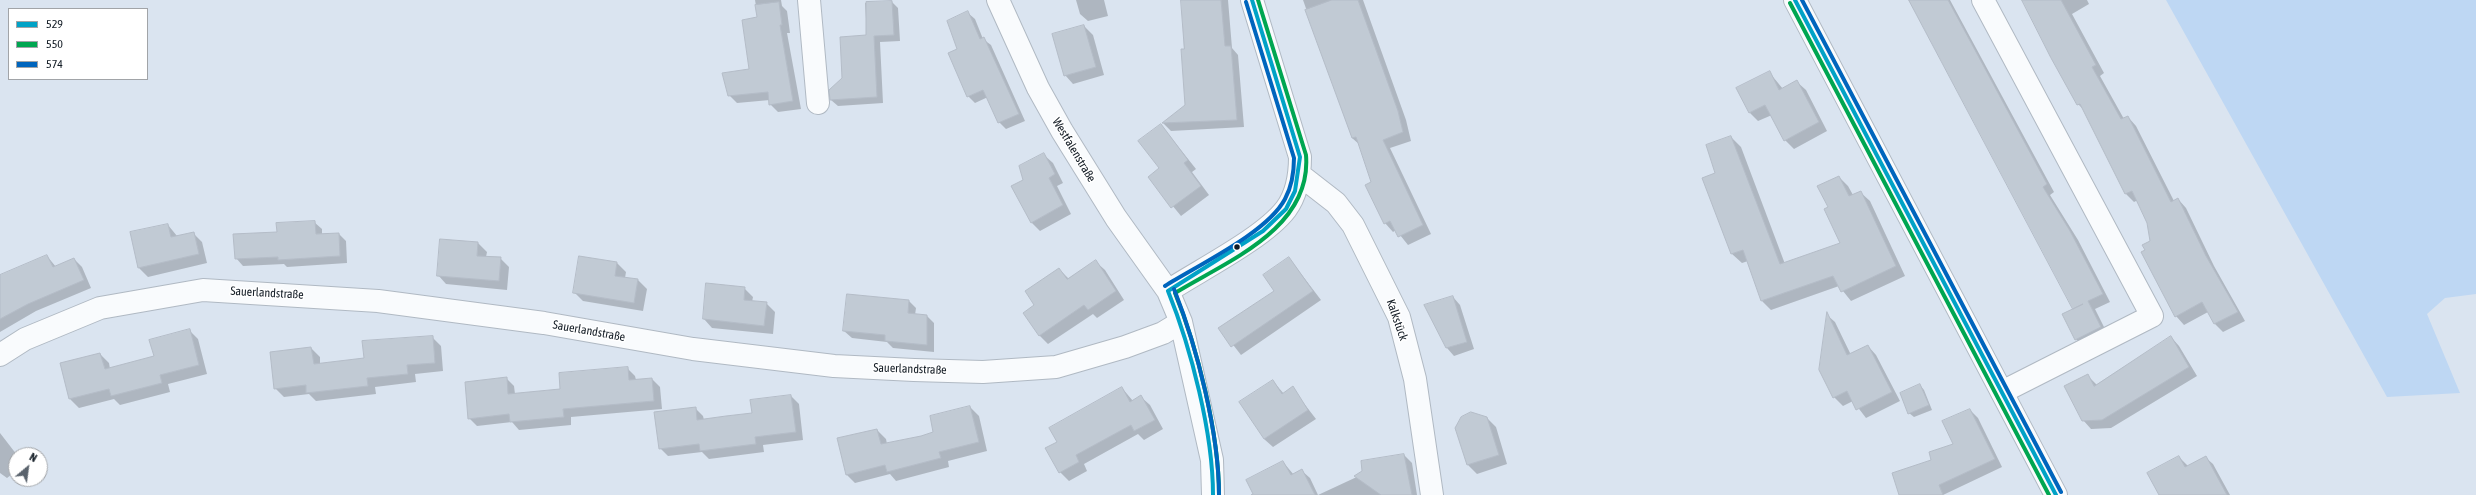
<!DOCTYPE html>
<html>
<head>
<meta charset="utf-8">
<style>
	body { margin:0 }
	#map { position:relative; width:2476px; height:495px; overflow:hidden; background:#dae4f0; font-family:"Asap Condensed",sans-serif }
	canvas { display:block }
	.legend { position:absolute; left:8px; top:8px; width:140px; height:72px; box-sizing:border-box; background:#fff; border:1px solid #a1a4a8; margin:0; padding:5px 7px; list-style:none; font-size:12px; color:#131c25 }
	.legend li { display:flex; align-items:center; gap:8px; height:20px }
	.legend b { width:20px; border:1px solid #a1a4a8 }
	.north { position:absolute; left:8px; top:447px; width:40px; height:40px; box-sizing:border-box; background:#fff; border:1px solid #a1a4a8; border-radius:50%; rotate:29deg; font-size:11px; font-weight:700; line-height:16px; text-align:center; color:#131c25 }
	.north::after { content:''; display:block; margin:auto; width:14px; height:18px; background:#59626c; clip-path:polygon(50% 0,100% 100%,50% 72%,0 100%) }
</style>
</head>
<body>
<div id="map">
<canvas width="2476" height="495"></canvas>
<ul class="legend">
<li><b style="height:5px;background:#01a2c6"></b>529</li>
<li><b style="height:5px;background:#00a651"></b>550</li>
<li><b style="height:5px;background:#0065bd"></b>574</li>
</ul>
<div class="north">N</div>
</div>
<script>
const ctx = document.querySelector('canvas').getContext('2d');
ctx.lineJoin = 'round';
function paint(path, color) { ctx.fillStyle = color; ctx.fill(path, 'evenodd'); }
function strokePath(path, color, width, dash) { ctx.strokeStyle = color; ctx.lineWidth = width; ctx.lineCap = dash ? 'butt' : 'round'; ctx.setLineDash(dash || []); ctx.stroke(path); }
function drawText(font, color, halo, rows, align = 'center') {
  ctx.font = font + ' "Asap Condensed",sans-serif'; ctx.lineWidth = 3; ctx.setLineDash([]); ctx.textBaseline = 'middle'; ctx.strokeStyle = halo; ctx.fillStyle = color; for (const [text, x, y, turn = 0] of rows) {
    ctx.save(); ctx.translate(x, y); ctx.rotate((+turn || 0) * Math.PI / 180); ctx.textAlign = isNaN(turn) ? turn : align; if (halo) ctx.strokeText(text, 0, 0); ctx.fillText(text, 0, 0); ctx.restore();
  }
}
const green = new Path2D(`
	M 2166,0 L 2476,0 L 2476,294 L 2445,298 L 2427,314 L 2460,393 L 2387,397 Z`);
const shadow = new Path2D(`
	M 755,0 L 781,0 L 782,6 L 787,11 L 790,33 L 787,33 L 801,109 L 778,112 L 770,104 L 770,100 L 737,103 L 729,95 L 750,70 L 758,18 Z
	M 1076,0 L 1104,0 L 1108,16 L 1088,21 L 1080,14 Z
	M 1191,0 L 1228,0 L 1232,48 L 1238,55 L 1244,127 L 1171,131 L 1163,123 L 1186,106 L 1185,50 Z
	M 1303,0 L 1363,0 L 1406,120 L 1411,141 L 1390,148 L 1431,234 L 1408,245 L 1396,230 L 1393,232 L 1385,223 L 1360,145 L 1352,138 Z
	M 1905,0 L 1950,0 L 2054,192 L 2050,195 L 2078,240 L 2110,302 L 2095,309 L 2108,335 L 2084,347 L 2076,339 L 2074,309 L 1909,0 Z
	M 2024,0 L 2087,0 L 2089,4 L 2072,14 L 2104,73 L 2100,76 L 2124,119 L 2128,117 L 2136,126 L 2174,201 L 2178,199 L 2186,208 L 2214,266 L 2245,321 L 2223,332 L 2215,324 L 2208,312 L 2184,325 L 2176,316 L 2151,242 L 2148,222 L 2138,200 L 2134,202 L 2126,194 L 2084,110 L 2078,104 Z
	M 892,2 L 898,8 L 900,41 L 880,42 L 883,103 L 838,106 L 831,100 L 830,91 L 843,78 L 867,36 L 865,3 Z
	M 968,13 L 975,19 L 983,39 L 991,45 L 1025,121 L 1006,129 L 999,122 L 988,97 L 975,103 L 968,96 L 959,49 Z
	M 1084,26 L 1093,35 L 1104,75 L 1073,84 L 1065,75 Z
	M 1769,72 L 1783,89 L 1797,82 L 1806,90 L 1827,131 L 1794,149 L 1785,140 L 1772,115 L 1758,121 L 1750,113 Z
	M 1161,125 L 1196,169 L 1192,172 L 1209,195 L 1181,216 L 1149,177 L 1161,168 Z
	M 1731,137 L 1741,147 L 1785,264 L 1841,244 L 1829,208 L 1839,177 L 1848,186 L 1853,195 L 1860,192 L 1870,201 L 1905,276 L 1851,301 L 1839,286 L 1771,310 L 1762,301 L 1748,261 L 1742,263 L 1732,254 L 1704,178 L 1717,173 Z
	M 1044,155 L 1053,163 L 1063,183 L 1057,186 L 1071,214 L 1040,231 L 1031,222 L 1024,180 Z
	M 314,222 L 322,229 L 322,235 L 339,234 L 346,241 L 347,263 L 287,267 L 284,264 L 243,266 L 236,258 L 278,233 Z
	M 168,225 L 177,236 L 193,233 L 202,242 L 207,263 L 148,277 L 139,268 L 131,233 Z
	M 478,243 L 487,252 L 486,257 L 500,258 L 509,267 L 507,290 L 446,284 L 438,275 Z
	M 47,256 L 56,267 L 74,259 L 82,267 L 91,288 L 36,311 L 0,332 L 0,293 Z
	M 580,258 L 617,263 L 626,272 L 625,278 L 638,280 L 647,289 L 643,311 L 583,301 L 574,292 Z
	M 1289,258 L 1321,300 L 1241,355 L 1220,328 L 1275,291 Z
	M 1096,262 L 1105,270 L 1124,300 L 1097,318 L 1093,314 L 1048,344 L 1039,335 L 1035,305 L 1059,269 L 1069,279 Z
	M 744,288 L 753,297 L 752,302 L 766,303 L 775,312 L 773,334 L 712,328 L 704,319 Z
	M 1453,297 L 1460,305 L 1474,349 L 1454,356 L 1447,348 L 1426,306 Z
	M 909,301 L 916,308 L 915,315 L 927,316 L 934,323 L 934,352 L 893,348 L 887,342 L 852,338 L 844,331 Z
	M 1827,315 L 1835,322 L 1851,355 L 1868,346 L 1876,355 L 1900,401 L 1866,418 L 1853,401 L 1843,406 L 1834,397 Z
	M 189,330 L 198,339 L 207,374 L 168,384 L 170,392 L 120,405 L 114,399 L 79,408 L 70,399 L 61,364 L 100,354 L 109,363 L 110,369 L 155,357 Z
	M 432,337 L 441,346 L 443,371 L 415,374 L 416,382 L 375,387 L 376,394 L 316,401 L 309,394 L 284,397 L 275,388 L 311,348 L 320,357 L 320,364 L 365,359 Z
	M 2171,337 L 2179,346 L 2197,376 L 2111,428 L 2091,429 L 2083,420 L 2087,375 L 2097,385 Z
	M 627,368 L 635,376 L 636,380 L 652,379 L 660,387 L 662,409 L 571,417 L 571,425 L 519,430 L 512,422 L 477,426 L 469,418 L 506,378 L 514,386 L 515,394 L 561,390 Z
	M 1273,381 L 1284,394 L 1292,388 L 1316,419 L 1273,447 L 1264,439 Z
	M 1920,385 L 1924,390 L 1932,410 L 1914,417 L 1909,413 Z
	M 1122,388 L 1133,401 L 1141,397 L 1150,405 L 1163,429 L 1144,440 L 1138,434 L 1084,464 L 1087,471 L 1069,481 L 1060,472 L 1058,442 Z
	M 791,396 L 799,404 L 803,440 L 763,445 L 764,452 L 709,459 L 702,452 L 668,456 L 660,448 L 695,408 L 703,416 L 704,420 L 753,414 Z
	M 970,407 L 979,416 L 987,451 L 948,461 L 949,467 L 896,481 L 890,474 L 855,483 L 846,474 L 877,430 L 886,439 L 887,444 L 935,433 Z
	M 1970,410 L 1978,418 L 2002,467 L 1943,495 L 1900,495 L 1932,461 L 1954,445 Z
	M 1487,418 L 1496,427 L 1507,464 L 1477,474 L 1468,465 L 1456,428 Z
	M 0,433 L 17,455 L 16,471 L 7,478 L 0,473 Z
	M 1404,455 L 1412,463 L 1417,495 L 1255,495 L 1283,462 L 1294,475 L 1302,471 L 1310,478 L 1318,495 Z
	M 2179,457 L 2188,466 L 2205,457 L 2213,464 L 2230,495 L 2176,495 Z`);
const building = new Path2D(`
	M 1181,0 L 1221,0 L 1225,46 L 1231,46 L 1237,120 L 1162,123 L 1185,105 L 1181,49 L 1184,49 Z
	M 1332,0 L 1358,0 L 1398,111 L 1403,132 L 1383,140 L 1423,225 L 1398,237 L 1390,221 L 1384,224 L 1365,185 L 1371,182 L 1356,137 L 1352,138 L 1305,10 Z
	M 1909,0 L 1948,0 L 2047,184 L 2043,187 L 2070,231 L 2103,294 L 2088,301 L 2101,327 L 2075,340 L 2062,314 L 2083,304 L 2073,309 Z
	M 2022,0 L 2061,0 L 2096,65 L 2092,67 L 2121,119 L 2128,116 L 2171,202 L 2178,198 L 2206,256 L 2238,312 L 2214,324 L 2202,302 L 2175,317 L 2141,252 L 2145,250 L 2142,245 L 2150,241 L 2147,223 L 2132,191 L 2125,194 L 2080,104 L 2077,105 L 2051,58 Z
	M 892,1 L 894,35 L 874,36 L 877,97 L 830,100 L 829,90 L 842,78 L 840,37 L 866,35 L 866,2 Z
	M 779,2 L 782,25 L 780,25 L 793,101 L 769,105 L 768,92 L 728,96 L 722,73 L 749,69 L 742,20 L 757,17 L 755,5 Z
	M 968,11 L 980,39 L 984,37 L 1019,114 L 998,123 L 983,90 L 967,97 L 948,53 L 957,49 L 947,21 Z
	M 1084,25 L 1096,67 L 1064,76 L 1052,34 Z
	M 1770,71 L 1779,90 L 1797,80 L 1819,122 L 1784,141 L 1765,105 L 1749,113 L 1736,88 Z
	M 1161,124 L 1188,160 L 1184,163 L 1201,186 L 1171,208 L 1148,177 L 1159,168 L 1138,141 Z
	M 1731,136 L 1780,264 L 1840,243 L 1824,209 L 1828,207 L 1817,186 L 1839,176 L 1849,196 L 1861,191 L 1896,266 L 1841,292 L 1833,276 L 1761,301 L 1743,250 L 1731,254 L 1702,178 L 1715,173 L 1706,145 Z
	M 1044,153 L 1055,174 L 1049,178 L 1063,205 L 1031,223 L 1011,186 L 1023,180 L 1019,166 Z
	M 315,221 L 316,234 L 339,233 L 340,256 L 278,260 L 278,257 L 235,259 L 233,234 L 277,232 L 276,223 Z
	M 168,224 L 171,237 L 194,232 L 199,254 L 138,268 L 130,232 Z
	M 440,239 L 478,242 L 477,256 L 501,257 L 499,281 L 437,276 Z
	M 47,255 L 53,267 L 74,258 L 84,280 L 28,304 L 0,319 L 0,275 Z
	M 579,256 L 617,262 L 615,276 L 638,279 L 634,303 L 573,293 Z
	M 1289,257 L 1313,291 L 1231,347 L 1218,328 L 1274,291 L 1263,275 Z
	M 1096,260 L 1116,291 L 1088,310 L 1084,305 L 1039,336 L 1023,313 L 1034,305 L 1025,291 L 1059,268 L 1067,279 Z
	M 706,283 L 745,287 L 744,300 L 767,302 L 764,326 L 703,319 Z
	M 847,294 L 909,300 L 908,313 L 927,315 L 927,345 L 885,341 L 885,335 L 843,331 Z
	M 1453,296 L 1467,342 L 1446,348 L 1424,305 Z
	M 1827,312 L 1847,355 L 1868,345 L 1892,392 L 1856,410 L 1847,391 L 1833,398 L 1819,370 Z
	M 190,329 L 199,365 L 160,375 L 162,383 L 111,396 L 109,389 L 69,399 L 60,363 L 100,353 L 105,369 L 154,356 L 149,340 Z
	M 433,336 L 435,363 L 407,365 L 408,374 L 367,378 L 368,386 L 306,393 L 306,385 L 274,389 L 270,352 L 311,347 L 314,364 L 364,358 L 362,341 Z
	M 2171,336 L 2189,367 L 2102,420 L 2082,421 L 2064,386 L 2088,374 L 2094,386 Z
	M 628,367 L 629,380 L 652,378 L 654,401 L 563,409 L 564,417 L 510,422 L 509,414 L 468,419 L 465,382 L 507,377 L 508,394 L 560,389 L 559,373 Z
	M 1273,380 L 1282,394 L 1293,386 L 1308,410 L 1264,439 L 1239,402 Z
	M 1920,384 L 1929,405 L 1908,414 L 1900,393 Z
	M 1122,387 L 1130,402 L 1141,395 L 1155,420 L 1134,431 L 1131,425 L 1076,455 L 1079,462 L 1059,473 L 1045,448 L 1057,442 L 1049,428 Z
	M 791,395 L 796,432 L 755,437 L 756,444 L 700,451 L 699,444 L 659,449 L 654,412 L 696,407 L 697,420 L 726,416 L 752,413 L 750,400 Z
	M 970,406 L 979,442 L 939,452 L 941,458 L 887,472 L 885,465 L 846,475 L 837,438 L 877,429 L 881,444 L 921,436 L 933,432 L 930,416 Z
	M 1970,409 L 1995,459 L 1939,485 L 1943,495 L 1899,495 L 1892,473 L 1931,460 L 1929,452 L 1953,444 L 1942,421 Z
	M 1471,412 L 1487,417 L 1499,455 L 1467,465 L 1455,428 L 1461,417 Z
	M 1404,454 L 1412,495 L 1381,495 L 1354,476 L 1362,471 L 1361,461 Z
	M 2179,456 L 2185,467 L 2206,456 L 2227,495 L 2159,495 L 2147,473 Z
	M 1283,461 L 1291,475 L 1302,469 L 1315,495 L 1251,495 L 1253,494 L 1246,480 Z`);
const minor = new Path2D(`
	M 809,0 L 818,103
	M 998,0 L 1038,88 L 1062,131 L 1116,218 L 1168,291 L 1181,322 L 1212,460 L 1213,495
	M 1983,0 L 2152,316 L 2002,392
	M 1300,175 L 1336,203 L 1353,225 L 1399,317 L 1415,379 L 1432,495
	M 1168,291 C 1200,270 1264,238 1286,209 C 1297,194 1300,176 1300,157 L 1252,0
	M 0,355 L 25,339 L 100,308 L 203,290 L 378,301 L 544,323 L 693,349 L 834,366 L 914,370 L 983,372 L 1056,367 L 1125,347 L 1163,333 L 1181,322`);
const major = new Path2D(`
	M 1795,0 L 2056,495`);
const bus1 = new Path2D(`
	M 1795,0 L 2056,495
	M 1168,291 L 1263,231 L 1286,209 L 1295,191 L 1300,157 L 1252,0
	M 1168,291 C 1191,348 1213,433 1213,495`);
const bus2 = new Path2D(`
	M 1790,3 L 2049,495
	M 1219,495 C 1219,435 1198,349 1175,293 C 1227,261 1312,229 1306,155 L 1258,0`);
const bus3 = new Path2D(`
	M 1802,0 L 2061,492
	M 1165,286 C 1198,265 1267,233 1285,199 C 1292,186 1294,172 1294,158 L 1246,2
	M 1174,289 C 1197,347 1219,433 1219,495`);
const markers = [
	[1237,247,3.5,"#131c25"]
];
const streetNames = [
	["Westfalenstraße",1074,150,59],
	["Sauerlandstraße",267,293,3],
	["Kalkstück",1397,320,71],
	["Sauerlandstraße",589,331,10],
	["Sauerlandstraße",910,369,2]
];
paint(green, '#bed7f3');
paint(shadow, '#0003');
paint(building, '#c1cad4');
strokePath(building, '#b4bcc7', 1);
strokePath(minor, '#b0b9c3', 24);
strokePath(major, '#b0b9c3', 24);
strokePath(minor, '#f9fbfd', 22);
strokePath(major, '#f9fbfd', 22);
strokePath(bus1, '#01a2c6', 4);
strokePath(bus2, '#00a651', 4);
strokePath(bus3, '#0065bd', 4);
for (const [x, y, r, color] of markers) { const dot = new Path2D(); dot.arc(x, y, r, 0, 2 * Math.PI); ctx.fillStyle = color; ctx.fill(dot); strokePath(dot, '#fff', 1.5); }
drawText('12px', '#131c25', '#fff', streetNames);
</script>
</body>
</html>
